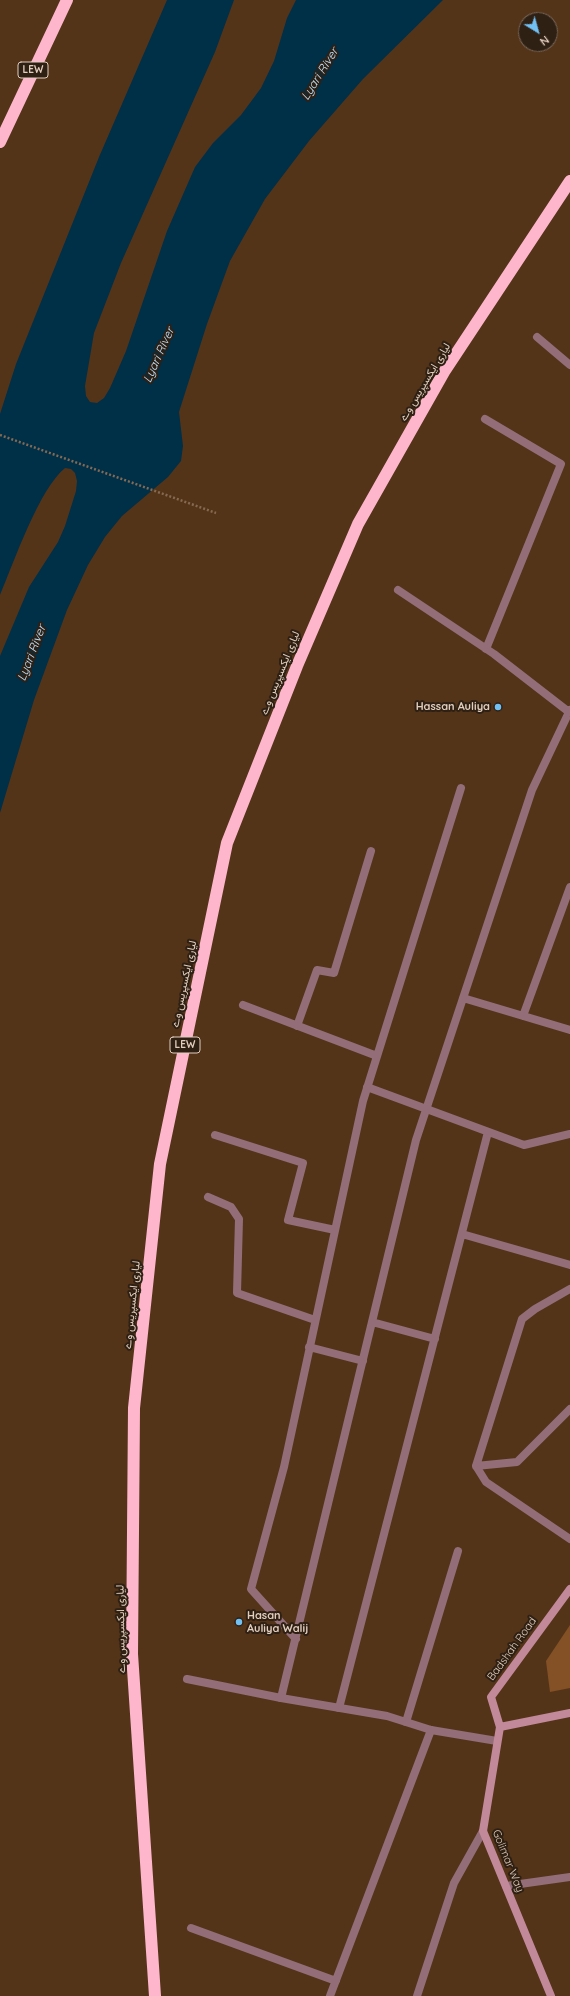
<!DOCTYPE html>
<html>
<head>
<meta charset="utf-8">
<style>
	body { margin:0 }
	#map { position:relative; width:570px; height:1996px; overflow:hidden; background:#543418; font-family:Quicksand,sans-serif }
	canvas { display:block }
	.north { position:absolute; left:518px; top:12px; width:40px; height:40px; box-sizing:border-box; background:#2f2014; border:1px solid #776658; border-radius:50%; rotate:143deg; font-size:11px; font-weight:700; line-height:16px; text-align:center; color:#e2cebf }
	.north::after { content:''; display:block; margin:auto; width:14px; height:18px; background:#72c1f5; clip-path:polygon(50% 0,100% 100%,50% 72%,0 100%) }
</style>
</head>
<body>
<div id="map">
<canvas width="570" height="1996"></canvas>
<div class="north">N</div>
</div>
<script>
const ctx = document.querySelector('canvas').getContext('2d');
ctx.lineJoin = 'round';
function paint(path, color) { ctx.fillStyle = color; ctx.fill(path, 'evenodd'); }
function strokePath(path, color, width, dash) { ctx.strokeStyle = color; ctx.lineWidth = width; ctx.lineCap = dash ? 'butt' : 'round'; ctx.setLineDash(dash || []); ctx.stroke(path); }
function drawText(font, color, halo, rows, align = 'center') {
  ctx.font = font + ' Quicksand,Vazirmatn,sans-serif'; ctx.lineWidth = 4; ctx.setLineDash([]); ctx.textBaseline = 'middle'; ctx.strokeStyle = halo; ctx.fillStyle = color; for (const [text, x, y, turn = 0] of rows) {
    ctx.save(); ctx.translate(x, y); ctx.rotate((+turn || 0) * Math.PI / 180); ctx.textAlign = isNaN(turn) ? turn : align; if (halo) ctx.strokeText(text, 0, 0); ctx.fillText(text, 0, 0); ctx.restore();
  }
}
const green = new Path2D(`
	M 570,1625 L 570,1688 L 550,1692 L 546,1661 Z`);
const water = new Path2D(`
	M 167,0 L 234,0 L 215,52 L 121,263 L 94,333 L 85,386 L 86,396 L 90,402 L 97,403 L 104,398 L 110,388 L 126,351 L 167,231 L 195,167 L 213,143 L 241,115 L 261,88 L 274,61 L 287,18 L 296,0 L 443,0 L 363,79 L 309,141 L 265,199 L 230,261 L 207,324 L 179,412 L 183,446 L 181,461 L 168,477 L 122,516 L 105,537 L 88,565 L 67,610 L 34,700 L 0,813 L 0,656 L 29,587 L 58,542 L 65,526 L 76,491 L 77,481 L 75,473 L 71,469 L 65,468 C 39,489 14,562 0,595 L 0,414 L 16,364 L 99,157 Z`);
const path = new Path2D(`
	M 0,435 L 216,513`);
const lane = new Path2D(`
	M 537,337 L 570,365
	M 485,419 L 561,464 L 486,649
	M 398,590 L 494,654 L 569,712
	M 463,998 L 570,1030
	M 243,1005 L 377,1056
	M 523,1016 L 570,887
	M 297,1026 L 317,970 L 334,973 L 371,851
	M 367,1087 L 524,1145 L 570,1134
	M 215,1135 L 303,1163 L 288,1220 L 335,1230
	M 208,1197 L 231,1207 L 239,1219 L 237,1293 L 315,1320
	M 462,1234 L 570,1265
	M 570,1289 L 535,1309 L 522,1319 L 476,1466 L 486,1482 L 570,1539
	M 372,1322 L 435,1339
	M 309,1347 L 363,1361
	M 476,1466 L 517,1462 L 570,1409
	M 296,1639 L 251,1589 L 284,1467 L 363,1101 L 461,788
	M 281,1698 L 416,1140 L 532,790 L 570,710
	M 339,1708 L 488,1132
	M 406,1722 L 458,1551
	M 506,1886 L 570,1877
	M 191,1928 L 336,1981
	M 330,1996 L 431,1730`);
const street = new Path2D(`
	M 187,1679 L 281,1698 L 387,1716 L 431,1730 L 497,1741
	M 417,1996 L 454,1883 L 483,1831`);
const secondary = new Path2D(`
	M 500,1727 L 570,1713
	M 551,1996 L 483,1831 L 500,1727 L 491,1697 L 570,1589`);
const highway = new Path2D(`
	M 0,142 L 67,0
	M 155,1996 L 132,1654 L 134,1408 L 160,1164 L 227,843 L 297,666 L 358,524 L 444,372 L 570,181`);
const markers = [
	[498,707,4,"#72c1f5"],
	[239,1622,4,"#72c1f5"]
];
const shields = [
	[33,70,30],
	[185,1045,30]
];
const shieldNames = [
	["LEW",33,70],
	["LEW",185,1045]
];
const streetNames = [
	["لیاری ایکسپریس وے",425,382,-59],
	["لیاری ایکسپریس وے",280,673,-68],
	["لیاری ایکسپریس وے",184,984,-78],
	["لیاری ایکسپریس وے",132,1305,-84],
	["لیاری ایکسپریس وے",121,1629,-91],
	["Badshah Road",512,1649,-54],
	["Golimar Way",508,1861,68]
];
const poiNames = [
	["Hassan Auliya",490,707],
	["Hasan",247,1616,"left"],
	["Auliya Walij",247,1629,"left"]
];
const waterNames = [
	["Lyari River",320,74,-58],
	["Lyari River",159,355,-66],
	["Lyari River",32,653,-69]
];
paint(green, '#835125');
paint(water, '#002f48');
strokePath(path, '#856a52', 2.5, [2, 2]);
strokePath(lane, '#936e79', 8);
strokePath(street, '#936e79', 8);
strokePath(secondary, '#c2899b', 8);
strokePath(highway, '#feb6cc', 12);
for (const [x, y, r, color] of markers) { const dot = new Path2D(); dot.arc(x, y, r, 0, 2 * Math.PI); ctx.fillStyle = color; ctx.fill(dot); strokePath(dot, '#2f2014', 1.5); }
for (const [x, y, w] of shields) { const box = new Path2D(); box.roundRect(x - w / 2, y - 8, w, 16, 3); ctx.fillStyle = '#2f2014'; ctx.fill(box); strokePath(box, '#e2cebf', 1); }
drawText('bold 10px', '#e2cebf', null, shieldNames);
drawText('11px', '#e2cebf', '#2f2014', streetNames);
drawText('bold 11px', '#e2cebf', '#2f2014', poiNames, 'right');
drawText('italic 12px', '#bde4ff', '#2f2014', waterNames);
</script>
</body>
</html>
